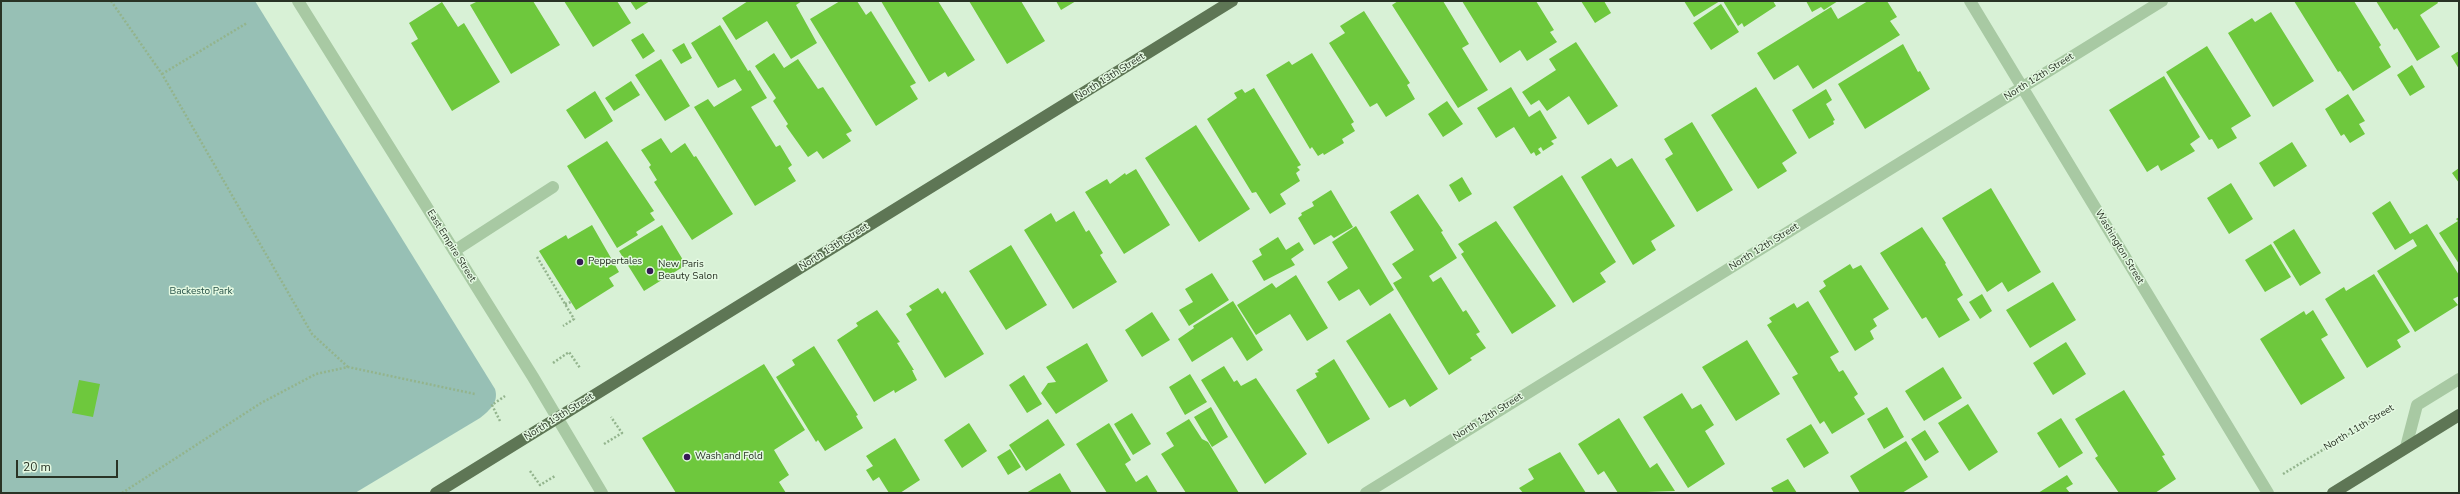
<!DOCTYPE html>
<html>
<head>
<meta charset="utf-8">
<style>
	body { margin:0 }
	#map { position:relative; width:2460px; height:494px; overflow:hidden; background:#d8f1d6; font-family:"Nunito Sans",sans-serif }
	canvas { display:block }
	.frame { position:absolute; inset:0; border:2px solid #293325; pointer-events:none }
	.scale { position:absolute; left:16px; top:460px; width:102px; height:18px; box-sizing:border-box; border:2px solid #293325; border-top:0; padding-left:5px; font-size:12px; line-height:14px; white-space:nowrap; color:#293325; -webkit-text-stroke:3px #e4f9e2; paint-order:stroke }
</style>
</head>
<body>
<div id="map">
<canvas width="2460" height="494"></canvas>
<div class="frame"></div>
<div class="scale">20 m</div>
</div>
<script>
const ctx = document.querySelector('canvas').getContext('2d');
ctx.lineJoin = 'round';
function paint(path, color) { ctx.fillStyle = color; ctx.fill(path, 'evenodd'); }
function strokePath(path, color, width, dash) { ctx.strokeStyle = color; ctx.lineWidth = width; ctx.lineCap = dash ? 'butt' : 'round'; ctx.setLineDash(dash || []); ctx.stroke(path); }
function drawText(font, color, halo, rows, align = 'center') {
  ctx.font = font + ' "Nunito Sans",sans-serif'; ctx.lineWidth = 3; ctx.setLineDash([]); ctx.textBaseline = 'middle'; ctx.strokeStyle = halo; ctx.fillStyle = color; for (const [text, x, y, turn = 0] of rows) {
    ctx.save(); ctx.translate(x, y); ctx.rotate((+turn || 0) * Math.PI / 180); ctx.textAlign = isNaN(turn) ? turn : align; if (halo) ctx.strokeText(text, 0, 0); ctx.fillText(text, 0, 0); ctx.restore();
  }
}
const green = new Path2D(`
	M 1,1 L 255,1 L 495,389 C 499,402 490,410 480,418 L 355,493 L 1,493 Z`);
const building = new Path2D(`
	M 478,1 L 533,1 L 560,45 L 511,74 L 470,5 Z
	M 564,1 L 617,1 L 631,23 L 593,47 Z
	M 630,1 L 650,1 L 636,10 Z
	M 748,1 L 802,1 L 796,5 L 817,43 L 791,59 L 767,21 L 736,40 L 722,18 Z
	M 840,1 L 857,1 L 866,15 L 871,11 L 916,83 L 910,86 L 918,99 L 876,126 L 810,19 Z
	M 881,1 L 938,1 L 975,60 L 948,77 L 945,72 L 929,82 Z
	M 969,1 L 1021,1 L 1045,41 L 1007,64 Z
	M 1056,1 L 1076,1 L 1061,10 Z
	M 1398,1 L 1443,1 L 1469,44 L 1462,48 L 1488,90 L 1458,108 L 1392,5 Z
	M 1462,1 L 1536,1 L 1554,30 L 1550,32 L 1557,42 L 1527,61 L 1520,50 L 1500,63 Z
	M 1581,1 L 1604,1 L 1611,13 L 1595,23 Z
	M 1684,1 L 1720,1 L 1694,17 Z
	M 1723,1 L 1773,1 L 1776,6 L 1744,27 L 1742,23 L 1738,26 Z
	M 1806,1 L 1838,1 L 1824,10 L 1821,7 L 1812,12 Z
	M 1868,1 L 1887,1 L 1897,17 L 1890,21 L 1900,35 L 1813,89 L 1798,65 L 1774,80 L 1757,53 L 1831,7 L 1838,19 Z
	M 2294,1 L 2354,1 L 2381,45 L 2379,47 L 2391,67 L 2353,91 L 2340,71 L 2338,72 Z
	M 2376,1 L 2437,1 L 2438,3 L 2420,15 L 2440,47 L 2417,61 L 2397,28 L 2394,30 Z
	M 442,2 L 458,27 L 464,23 L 500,82 L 452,111 L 411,43 L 418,39 L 409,23 Z
	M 1721,4 L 1739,32 L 1711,50 L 1693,23 Z
	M 1364,11 L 1410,83 L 1407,85 L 1415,99 L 1386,117 L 1377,103 L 1370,107 L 1329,43 L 1345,33 L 1340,26 Z
	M 2271,12 L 2314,81 L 2273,107 L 2228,33 L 2252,18 L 2255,22 Z
	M 720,25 L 748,71 L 750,70 L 767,98 L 751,107 L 776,147 L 780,145 L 792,165 L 788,168 L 796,181 L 755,206 L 694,107 L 708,99 L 714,107 L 742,90 L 735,79 L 718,88 L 691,43 Z
	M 643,33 L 655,51 L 643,59 L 631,40 Z
	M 1576,42 L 1618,106 L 1588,125 L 1569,96 L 1547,111 L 1539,100 L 1531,105 L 1522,92 L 1556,70 L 1549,59 Z
	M 684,43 L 692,58 L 681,64 L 672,50 Z
	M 1903,44 L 1918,72 L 1920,71 L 1930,89 L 1865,129 L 1838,84 Z
	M 2207,46 L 2251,116 L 2231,128 L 2237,138 L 2218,149 L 2212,139 L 2209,140 L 2166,72 Z
	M 2459,51 L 2459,69 L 2451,56 Z
	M 774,53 L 784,68 L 798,59 L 818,89 L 823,87 L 852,131 L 846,134 L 851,141 L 823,159 L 817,151 L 808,157 L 786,126 L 788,124 L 773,101 L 776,98 L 755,66 Z
	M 1312,53 L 1354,122 L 1351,124 L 1355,131 L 1342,139 L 1344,143 L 1324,155 L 1323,153 L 1318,156 L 1312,147 L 1310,149 L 1266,75 L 1289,61 L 1292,65 Z
	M 661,59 L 690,106 L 665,121 L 635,75 Z
	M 2412,65 L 2425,87 L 2410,96 L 2397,75 Z
	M 2164,76 L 2200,137 L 2190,144 L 2195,151 L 2161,171 L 2158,165 L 2147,172 L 2109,110 Z
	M 631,81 L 640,95 L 614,111 L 605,98 Z
	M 1511,87 L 1529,117 L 1540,110 L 1557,138 L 1551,141 L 1554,144 L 1543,151 L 1541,147 L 1538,149 L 1541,153 L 1536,156 L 1534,152 L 1531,154 L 1514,127 L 1496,138 L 1477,108 Z
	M 1756,87 L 1797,153 L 1782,163 L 1787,171 L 1758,189 L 1711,115 Z
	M 1254,88 L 1301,165 L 1297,167 L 1300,170 L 1296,173 L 1300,181 L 1280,194 L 1286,204 L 1270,214 L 1256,192 L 1252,193 L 1207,119 L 1237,98 L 1234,93 L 1242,89 L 1245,93 Z
	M 1826,89 L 1832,100 L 1826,104 L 1835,120 L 1833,121 L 1834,124 L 1809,139 L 1792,110 Z
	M 595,91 L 613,121 L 585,139 L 566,110 Z
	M 2348,94 L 2365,121 L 2359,124 L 2365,134 L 2350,143 L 2344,134 L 2341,136 L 2325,109 Z
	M 1447,101 L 1463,124 L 1443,137 L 1428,114 Z
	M 1692,122 L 1733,190 L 1697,212 L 1665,159 L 1673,154 L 1664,139 Z
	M 1196,125 L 1250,209 L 1199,242 L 1145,158 Z
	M 661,138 L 671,153 L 685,143 L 694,157 L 696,156 L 733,214 L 692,240 L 654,182 L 657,180 L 649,167 L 651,165 L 641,150 Z
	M 607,141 L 654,211 L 650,213 L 655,220 L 636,232 L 638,235 L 617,248 L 567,166 Z
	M 2292,142 L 2307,166 L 2274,187 L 2259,163 Z
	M 1611,158 L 1617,167 L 1632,158 L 1675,226 L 1651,241 L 1656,250 L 1633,265 L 1581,177 Z
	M 2459,168 L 2459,183 L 2452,173 Z
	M 1136,169 L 1170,225 L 1124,254 L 1085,192 L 1107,179 L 1110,184 L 1125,173 L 1126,175 Z
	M 1562,175 L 1616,262 L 1600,273 L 1606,282 L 1573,303 L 1513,207 Z
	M 1462,177 L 1472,194 L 1459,202 L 1449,185 Z
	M 2231,183 L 2253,219 L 2229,234 L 2207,198 Z
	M 1991,188 L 2041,272 L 2008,292 L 2002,282 L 1987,292 L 1942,218 Z
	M 1331,190 L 1353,227 L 1334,238 L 1331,235 L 1314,245 L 1298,218 L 1302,215 L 1301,213 L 1314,206 L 1312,202 Z
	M 1418,194 L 1443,231 L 1441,232 L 1457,258 L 1429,276 L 1433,282 L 1441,277 L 1463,312 L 1466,310 L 1480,332 L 1476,334 L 1486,348 L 1470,358 L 1472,360 L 1449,375 L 1393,283 L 1402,278 L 1392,264 L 1414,250 L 1390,212 Z
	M 2390,201 L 2410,234 L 2427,224 L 2459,275 L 2459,296 L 2453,299 L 2458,305 L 2415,332 L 2377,271 L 2417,246 L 2413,239 L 2395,250 L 2372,213 Z
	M 1074,211 L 1086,232 L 1089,230 L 1103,253 L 1100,255 L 1117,282 L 1073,309 L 1024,230 L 1051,213 L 1056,222 Z
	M 2459,217 L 2459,264 L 2439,233 L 2458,221 L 2456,219 Z
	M 1496,221 L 1556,306 L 1512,334 L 1461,254 L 1464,252 L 1458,244 Z
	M 592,225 L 619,272 L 609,278 L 614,286 L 576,310 L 539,251 L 566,235 L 568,239 Z
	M 662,225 L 686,265 L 644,291 L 619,251 Z
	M 1356,226 L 1394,290 L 1370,306 L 1359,289 L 1339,301 L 1327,282 L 1348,268 L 1332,242 Z
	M 1922,227 L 1946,263 L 1945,264 L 1963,295 L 1957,299 L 1970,320 L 1939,338 L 1926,317 L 1922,319 L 1880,253 Z
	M 2294,229 L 2321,273 L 2300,286 L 2273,242 Z
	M 1278,237 L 1286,250 L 1299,242 L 1304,250 L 1291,259 L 1295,265 L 1264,281 L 1252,261 L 1262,255 L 1259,249 Z
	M 2271,244 L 2291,277 L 2265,292 L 2245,260 Z
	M 1011,245 L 1047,305 L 1006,330 L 969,271 Z
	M 1850,264 L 1853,269 L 1861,265 L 1889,309 L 1873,319 L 1877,326 L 1870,331 L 1874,339 L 1855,351 L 1819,291 L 1826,286 L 1823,281 Z
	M 1212,273 L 1229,300 L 1189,326 L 1179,310 L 1193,302 L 1185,289 Z
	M 2374,274 L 2410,332 L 2397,340 L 2401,347 L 2367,368 L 2325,299 L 2344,287 L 2346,291 Z
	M 1296,275 L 1328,328 L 1307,341 L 1290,314 L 1256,335 L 1237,305 L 1272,283 L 1276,288 Z
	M 2053,282 L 2076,320 L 2030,348 L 2006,310 Z
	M 938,288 L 942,294 L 945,291 L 984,354 L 945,378 L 906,314 L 912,310 L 909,306 Z
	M 1982,294 L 1992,311 L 1980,319 L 1969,302 Z
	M 1233,301 L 1263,350 L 1247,361 L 1232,337 L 1192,362 L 1178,339 L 1194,328 L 1193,326 Z
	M 1808,301 L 1839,352 L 1830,357 L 1839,372 L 1843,370 L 1858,394 L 1854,397 L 1865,414 L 1832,434 L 1824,421 L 1820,424 L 1792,377 L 1798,374 L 1767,325 L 1772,322 L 1769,318 L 1794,303 L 1797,308 Z
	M 877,310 L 900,342 L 897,343 L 914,370 L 912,370 L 917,380 L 895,393 L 894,390 L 874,402 L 837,340 L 858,326 L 856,323 Z
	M 2313,310 L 2328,335 L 2321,339 L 2345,378 L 2301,405 L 2260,339 L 2304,311 L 2306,315 Z
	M 1152,312 L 1170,340 L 1142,357 L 1125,330 Z
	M 1390,313 L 1438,389 L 1410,407 L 1405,399 L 1389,408 L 1346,341 Z
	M 1747,340 L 1780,394 L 1736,421 L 1702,367 Z
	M 2066,342 L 2086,374 L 2053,395 L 2033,363 Z
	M 1087,343 L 1108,381 L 1056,414 L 1041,393 L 1048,383 L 1056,382 L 1046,367 Z
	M 814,346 L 858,415 L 856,416 L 863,428 L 825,451 L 818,440 L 816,442 L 776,377 L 795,365 L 792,360 Z
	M 1334,359 L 1370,419 L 1328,444 L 1296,390 L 1317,377 L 1315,373 L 1319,372 L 1317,370 Z
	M 764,364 L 805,430 L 774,450 L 789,475 L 779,482 L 786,493 L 676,493 L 642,438 Z
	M 1224,366 L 1234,382 L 1237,380 L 1241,386 L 1256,378 L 1307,454 L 1265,484 L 1201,380 Z
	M 1943,367 L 1962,398 L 1924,421 L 1905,391 Z
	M 1190,374 L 1207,402 L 1185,415 L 1169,387 Z
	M 1024,375 L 1042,404 L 1027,413 L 1009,385 Z
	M 79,380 L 100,384 L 93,417 L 72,413 Z
	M 2124,390 L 2165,455 L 2162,456 L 2176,479 L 2155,493 L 2119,493 L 2095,458 L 2098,456 L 2075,419 Z
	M 1682,393 L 1692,409 L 1701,404 L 1714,425 L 1705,431 L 1725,464 L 1688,488 L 1643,417 Z
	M 1968,404 L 1998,452 L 1969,471 L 1938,423 Z
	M 1211,407 L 1228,437 L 1212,447 L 1194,417 Z
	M 1887,407 L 1904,437 L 1884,449 L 1867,419 Z
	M 1132,413 L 1151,444 L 1133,455 L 1114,424 Z
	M 1619,418 L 1650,468 L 1657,463 L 1675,491 L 1618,493 L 1604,471 L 1598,475 L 1578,444 Z
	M 2061,418 L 2083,453 L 2059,468 L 2037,433 Z
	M 1048,419 L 1065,445 L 1026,471 L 1009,445 Z
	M 1189,419 L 1202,439 L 1208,442 L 1239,493 L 1186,493 L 1161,454 L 1174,446 L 1166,433 Z
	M 969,423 L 987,451 L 962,468 L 944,440 Z
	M 1109,423 L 1131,460 L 1125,464 L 1136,482 L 1147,475 L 1158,493 L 1107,493 L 1076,444 Z
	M 1811,424 L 1829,453 L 1804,468 L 1786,439 Z
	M 1925,430 L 1939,452 L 1925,461 L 1911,439 Z
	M 895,438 L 920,480 L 900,493 L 889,493 L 879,477 L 873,481 L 866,470 L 873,466 L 866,456 Z
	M 1906,441 L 1928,477 L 1902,493 L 1860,493 L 1850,476 Z
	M 1010,449 L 1021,467 L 1008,475 L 997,457 Z
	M 1560,452 L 1586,493 L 1523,493 L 1519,488 L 1534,479 L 1528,469 Z
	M 1060,473 L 1072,493 L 1026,493 Z
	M 2067,475 L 2073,484 L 2066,488 L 2070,493 L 2038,493 Z
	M 1788,479 L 1797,493 L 1774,493 L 1771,488 Z`);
const path = new Path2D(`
	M 111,1 L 162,74 L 312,334 L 348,367
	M 162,74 L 247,23
	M 537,257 L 574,319 L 563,326
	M 565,304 L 571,302
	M 553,363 L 569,352 L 580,368
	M 500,421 L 492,405 L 505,396
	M 604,444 L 622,433 L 611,417
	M 530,471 L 540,485 L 555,476
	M 2283,474 L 2390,409
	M 122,493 L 261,403 L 316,374 L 348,367 L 475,394`);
const minor = new Path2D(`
	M 298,1 L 533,377 L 602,493
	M 1970,1 L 2268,493
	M 454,251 L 553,187
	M 2406,447 L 2417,405 L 2459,379
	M 1366,493 L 2162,1`);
const major = new Path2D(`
	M 436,493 L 1232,1
	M 2333,493 L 2459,415`);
const markers = [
	[580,262,4,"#361a55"],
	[650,271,4,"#361a55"],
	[687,457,4,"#361a55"]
];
const streetNames = [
	["North 13th Street",1110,77,-32],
	["North 12th Street",2039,77,-32],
	["East Empire Street",451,246,58],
	["North 13th Street",834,247,-32],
	["North 12th Street",1764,247,-32],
	["Washington Street",2119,247,59],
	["North 13th Street",559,417,-32],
	["North 12th Street",1488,417,-32],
	["North 11th Street",2359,428,-31]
];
const poiNames = [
	["Peppertales",588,262],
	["New Paris",658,265],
	["Beauty Salon",658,277],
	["Wash and Fold",695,457]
];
const parkNames = [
	["Backesto Park",201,292]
];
paint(green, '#97c0b5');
paint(building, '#6ec83d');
strokePath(path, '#93b48d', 2.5, [2, 2]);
strokePath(minor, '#a8c9a3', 12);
strokePath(major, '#5e7655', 12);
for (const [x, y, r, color] of markers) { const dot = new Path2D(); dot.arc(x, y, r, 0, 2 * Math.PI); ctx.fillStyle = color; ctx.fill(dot); strokePath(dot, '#e4f9e2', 1.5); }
drawText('10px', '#293325', '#e4f9e2', streetNames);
drawText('10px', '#293325', '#e4f9e2', poiNames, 'left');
drawText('10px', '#285248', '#e4f9e2', parkNames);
</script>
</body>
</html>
